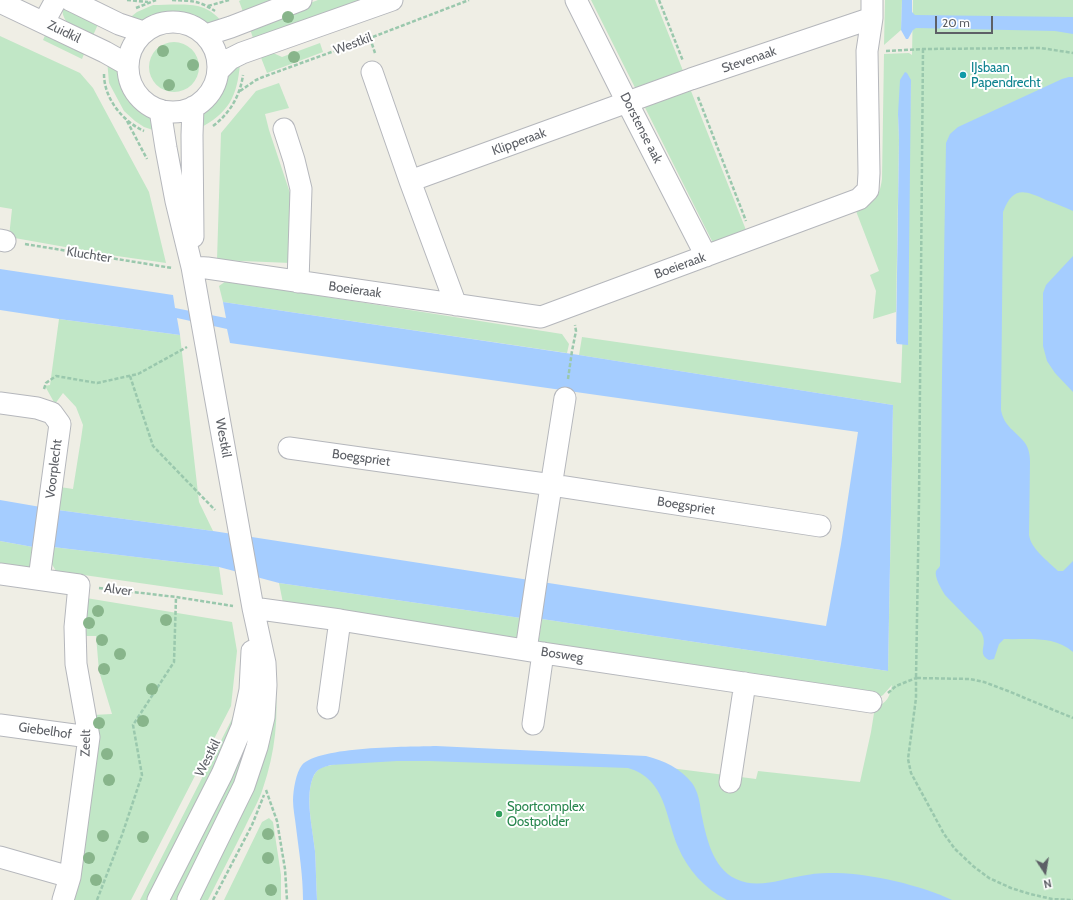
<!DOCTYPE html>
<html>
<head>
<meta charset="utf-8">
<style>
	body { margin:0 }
	#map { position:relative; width:1073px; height:900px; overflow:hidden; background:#efeee5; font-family:Cabin,sans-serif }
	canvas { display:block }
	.north { position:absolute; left:1025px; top:852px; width:40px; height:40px; -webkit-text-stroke:3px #fff; paint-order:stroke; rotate:168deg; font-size:11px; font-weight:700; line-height:16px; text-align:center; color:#5d6066 }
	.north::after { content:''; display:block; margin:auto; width:14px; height:18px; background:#5d6066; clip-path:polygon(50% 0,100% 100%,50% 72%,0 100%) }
	.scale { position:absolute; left:935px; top:16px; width:58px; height:18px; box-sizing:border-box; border:2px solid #5d6066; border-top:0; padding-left:5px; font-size:12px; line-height:14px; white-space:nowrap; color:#5d6066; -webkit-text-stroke:3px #fff; paint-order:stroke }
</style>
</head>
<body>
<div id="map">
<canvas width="1073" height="900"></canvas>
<div class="north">N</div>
<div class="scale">20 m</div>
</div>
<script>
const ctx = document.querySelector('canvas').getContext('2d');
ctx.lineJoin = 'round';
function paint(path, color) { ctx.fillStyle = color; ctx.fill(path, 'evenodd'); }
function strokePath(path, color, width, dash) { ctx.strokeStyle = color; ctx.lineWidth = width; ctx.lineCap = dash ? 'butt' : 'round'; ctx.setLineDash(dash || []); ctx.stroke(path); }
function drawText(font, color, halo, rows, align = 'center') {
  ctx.font = font + ' Cabin,sans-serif'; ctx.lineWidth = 4; ctx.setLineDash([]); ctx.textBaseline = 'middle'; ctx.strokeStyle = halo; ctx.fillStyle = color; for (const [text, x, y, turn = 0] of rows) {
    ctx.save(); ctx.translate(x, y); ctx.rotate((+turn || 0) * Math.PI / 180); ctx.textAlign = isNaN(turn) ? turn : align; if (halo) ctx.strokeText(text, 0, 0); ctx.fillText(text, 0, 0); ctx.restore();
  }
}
const green = new Path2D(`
	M 241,0 L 272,0 L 267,9 L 245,17 L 239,1 Z
	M 318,0 L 377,0 L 255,44 L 249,26 Z
	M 591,0 L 655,0 L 746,230 L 713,243 Z
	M 885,0 L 902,0 L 901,30 L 884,45 Z
	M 913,0 L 1073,0 L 1073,900 L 317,900 C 316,884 316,867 315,851 C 313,831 302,784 318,770 C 322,766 328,766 332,765 C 343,762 354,758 365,755 L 608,760 L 756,779 L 758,771 L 860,782 L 871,732 L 875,707 C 887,704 890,696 892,685 L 883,695 L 875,700 L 876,692 L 538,644 L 542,619 L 888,671 L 893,405 L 579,355 L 582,337 L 901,383 L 911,80 L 898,114 L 899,140 L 896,312 L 873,319 L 876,291 L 870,275 L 879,271 L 856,211 C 874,202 879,200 882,179 L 884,54 L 909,53 L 912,55 Z
	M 153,5 C 167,5 189,3 201,7 C 211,10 218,17 224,24 L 207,25 L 195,19 L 178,15 L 164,16 L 146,22 L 136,22 L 127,20 L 137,12 Z
	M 63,6 L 99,22 L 91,40 C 79,32 59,23 63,6 Z
	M 47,31 L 86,49 L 82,59 L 43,40 Z
	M 0,36 L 80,73 L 93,88 L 149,192 L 166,263 L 110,255 L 9,237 L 12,209 L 0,207 Z
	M149 67a25 25 0 1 1 50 0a25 25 0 1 1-50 0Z
	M 320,43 L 323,52 L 267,73 L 260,55 L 271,52 L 282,57 Z
	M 107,59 L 120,72 L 126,89 L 130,96 L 136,103 L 150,117 L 156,131 L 144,127 L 135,121 L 124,111 L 109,83 Z
	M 240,64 C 237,97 229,113 198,129 L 203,113 L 213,102 L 218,95 L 227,76 Z
	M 279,83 L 289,108 L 265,114 L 269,130 L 295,208 L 291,263 L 217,260 L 221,133 L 256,91 Z
	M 226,281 L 562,334 L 569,344 L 567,353 L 223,302 L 219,286 Z
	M 59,319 L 180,335 L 199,502 L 213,531 L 58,510 L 60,487 L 73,489 L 81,439 L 83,425 L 76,407 L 63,393 L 55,404 L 45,386 L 50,385 Z
	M 0,541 L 33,547 L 30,568 L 0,569 Z
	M 53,547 L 219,567 L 223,595 L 56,571 L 50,561 Z
	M 279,583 L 521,618 L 518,642 L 284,608 Z
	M 86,598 L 232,622 L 237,651 L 231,706 L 131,900 L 69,900 L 93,715 L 112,714 L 99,671 L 96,636 L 83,636 Z
	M 275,680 C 279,717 275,753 263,788 C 259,801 251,814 245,827 C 233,851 220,876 208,900 L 195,900 Z
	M 238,702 L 239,718 L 153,900 L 140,900 L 232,719 Z
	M 245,738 L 255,741 L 184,900 L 164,900 Z
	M 269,818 L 273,822 L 281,875 L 281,900 L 224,900 L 262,822 Z`);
const water = new Path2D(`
	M 902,0 L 912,0 L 912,12 L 915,15 L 1073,17 L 1073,34 L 1055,31 L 916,28 L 913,30 L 908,39 L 906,39 L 901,30 Z
	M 905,72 L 907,73 L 911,80 L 908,345 L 897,344 L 896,341 L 899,140 L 898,114 L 900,80 Z
	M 1069,77 L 1073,77 L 1073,211 C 1064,207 1055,203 1046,200 C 1024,190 1013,186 1003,212 L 1001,410 C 1004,427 1016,431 1025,443 C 1029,449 1030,455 1030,462 L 1029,535 C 1031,549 1048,561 1058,571 L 1063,571 L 1073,561 L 1073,652 C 1053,635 1028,640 1004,639 L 999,644 L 994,659 L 989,660 C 976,653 989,645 981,632 L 945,595 C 942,590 934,577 936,571 C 937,569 939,568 940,566 L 942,375 L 946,143 L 950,134 L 958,127 L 1062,79 Z
	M 1073,256 L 1073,392 L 1055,373 L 1047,361 L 1043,346 L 1043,293 L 1046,285 Z
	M 0,269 L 173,295 L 175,308 L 226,318 L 223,302 L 579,355 L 893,405 L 888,671 L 542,619 L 521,618 L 279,583 L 219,567 L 53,547 L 33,547 L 0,541 L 0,500 L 58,510 L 213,531 L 826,626 L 841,544 L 858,432 L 230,343 L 227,329 L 177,318 L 180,335 L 59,319 L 0,310 Z
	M 436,746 L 646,756 C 665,761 680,768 692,783 C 698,791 700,803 701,812 C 706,836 712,868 736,879 C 758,890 784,878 807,875 C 817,873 827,873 837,873 C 872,874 920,885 952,900 L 727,900 C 704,888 688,870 678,847 C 665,816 666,779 628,768 L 429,761 L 397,761 L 331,765 C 324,767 318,768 314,775 C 304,795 313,830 315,851 C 316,867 316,884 317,900 L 303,900 C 303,875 299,852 296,827 C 295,818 293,809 293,800 C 293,791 296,772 302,765 C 319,746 409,747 436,746 Z`);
const path = new Path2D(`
	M 127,0 L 148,2
	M 172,0 C 192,1 198,0 215,11
	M 659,0 L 683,61
	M 208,6 L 229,0
	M 136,8 L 156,0
	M 370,38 L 375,53
	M 923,49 L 919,501 L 916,678 L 970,679 L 984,682 L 1008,691 L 1073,718
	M 886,51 L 923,49 L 1041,48 L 1073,53
	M 104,74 C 104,98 122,121 144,131
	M 240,91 L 256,80 L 263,77 L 370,38 L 469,0
	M 698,97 L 746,221
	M 127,121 L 147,159
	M 213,126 C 230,113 240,96 243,75
	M 25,244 L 172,268
	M 130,376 L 153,446 L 215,510
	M 568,379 L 572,351 L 576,331 L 575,325
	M 44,389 L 46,383 L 56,376 L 97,383 L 138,374 L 187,347
	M 99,588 L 176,597 L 233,606
	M 888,693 L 896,686 L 916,678 L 916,698 L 908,759 L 911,773 L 944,834 L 955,849 L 973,866 L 989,878 L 1011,888 L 1030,894 L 1052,899 L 1073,900
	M 266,790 L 277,821 L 285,869 L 287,900
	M 97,900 L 122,835 L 142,775 L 133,725 L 174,662 L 176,597
	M 213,900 L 252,825 L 264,795`);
const minor = new Path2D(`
	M 70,0 L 119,24 L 143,32
	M 576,0 L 627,102 L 706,256
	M 0,2 L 105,52 L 128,65
	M128 67a45 45 0 1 1 90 0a45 45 0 1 1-90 0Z
	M 44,22 L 56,0
	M 206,35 L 231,27 L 301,0
	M 219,70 L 230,59 L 242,53 L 392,0
	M 372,72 L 410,181 L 456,305
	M 160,110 L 166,148 L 176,201 L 192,267 L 253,608 L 265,663 L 266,685 L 264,717 L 257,747 L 244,786 L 188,900
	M 284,129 L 294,160 L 301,189 L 298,282
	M 410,181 L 691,79 L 872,18
	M 193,237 L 192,135 L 193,107
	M 0,240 L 5,241
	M 192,267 L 207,268 L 541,317 L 859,199 L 868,190 L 869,173 L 867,51 L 872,18 L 872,0
	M 0,403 L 37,408 L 52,413 L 60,424 L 39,579
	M 289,448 L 552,485 L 820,526
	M 0,574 L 79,585 L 75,627 L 76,664 L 89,737 L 70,877 L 63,900
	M 253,608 L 340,620 L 543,653 L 871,702
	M 526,650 L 538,569 L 565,398
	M 328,708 L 340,620
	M 533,724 L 543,653
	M 0,725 L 89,737
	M 730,782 L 745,683
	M 0,857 L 70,877
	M 158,900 L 222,774 L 242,727 L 250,690 L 252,651`);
const trees = [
	[288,17],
	[163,51],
	[294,57],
	[193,65],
	[169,85],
	[98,611],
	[166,620],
	[89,623],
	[102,640],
	[120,654],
	[104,669],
	[152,689],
	[143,721],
	[99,723],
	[107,754],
	[109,780],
	[268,834],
	[103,836],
	[143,837],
	[89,858],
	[268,858],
	[96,880],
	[271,890]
];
const markers = [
	[963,75,4,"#0f9aa8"],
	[499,814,4,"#2e9e5b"]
];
const streetNames = [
	["Zuidkil",64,32,26],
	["Westkil",353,44,-20],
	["Stevenaak",749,60,-19],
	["Dorstense aak",641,128,63],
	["Klipperaak",519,142,-20],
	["Kluchter",89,255,9],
	["Boeieraak",680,266,-20],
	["Boeieraak",355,290,8],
	["Westkil",223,438,80],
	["Boegspriet",361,458,8],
	["Voorplecht",54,469,-83],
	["Boegspriet",686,506,9],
	["Alver",118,590,7],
	["Bosweg",562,655,9],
	["Giebelhof",45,731,8],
	["Zeelt",86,743,-89],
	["Westkil",208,758,-63]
];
const cultureNames = [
	["IJsbaan",971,68],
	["Papendrecht",971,83]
];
const leisureNames = [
	["Sportcomplex",507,807],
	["Oostpolder",507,822]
];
paint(green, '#c1e7c6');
paint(water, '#a5cdff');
strokePath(minor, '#b5b7bc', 23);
strokePath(path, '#9ac8ad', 2.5, [4, 2]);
strokePath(minor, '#fff', 21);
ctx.fillStyle = '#88b58b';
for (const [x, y] of trees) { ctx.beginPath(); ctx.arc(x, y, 6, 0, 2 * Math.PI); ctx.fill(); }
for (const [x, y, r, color] of markers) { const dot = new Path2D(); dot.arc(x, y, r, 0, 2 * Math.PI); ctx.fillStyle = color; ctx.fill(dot); strokePath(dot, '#fff', 1.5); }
drawText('13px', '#5d6066', '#fff', streetNames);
drawText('13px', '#0d838f', '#fff', cultureNames, 'left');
drawText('13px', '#27864d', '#fff', leisureNames, 'left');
</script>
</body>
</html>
